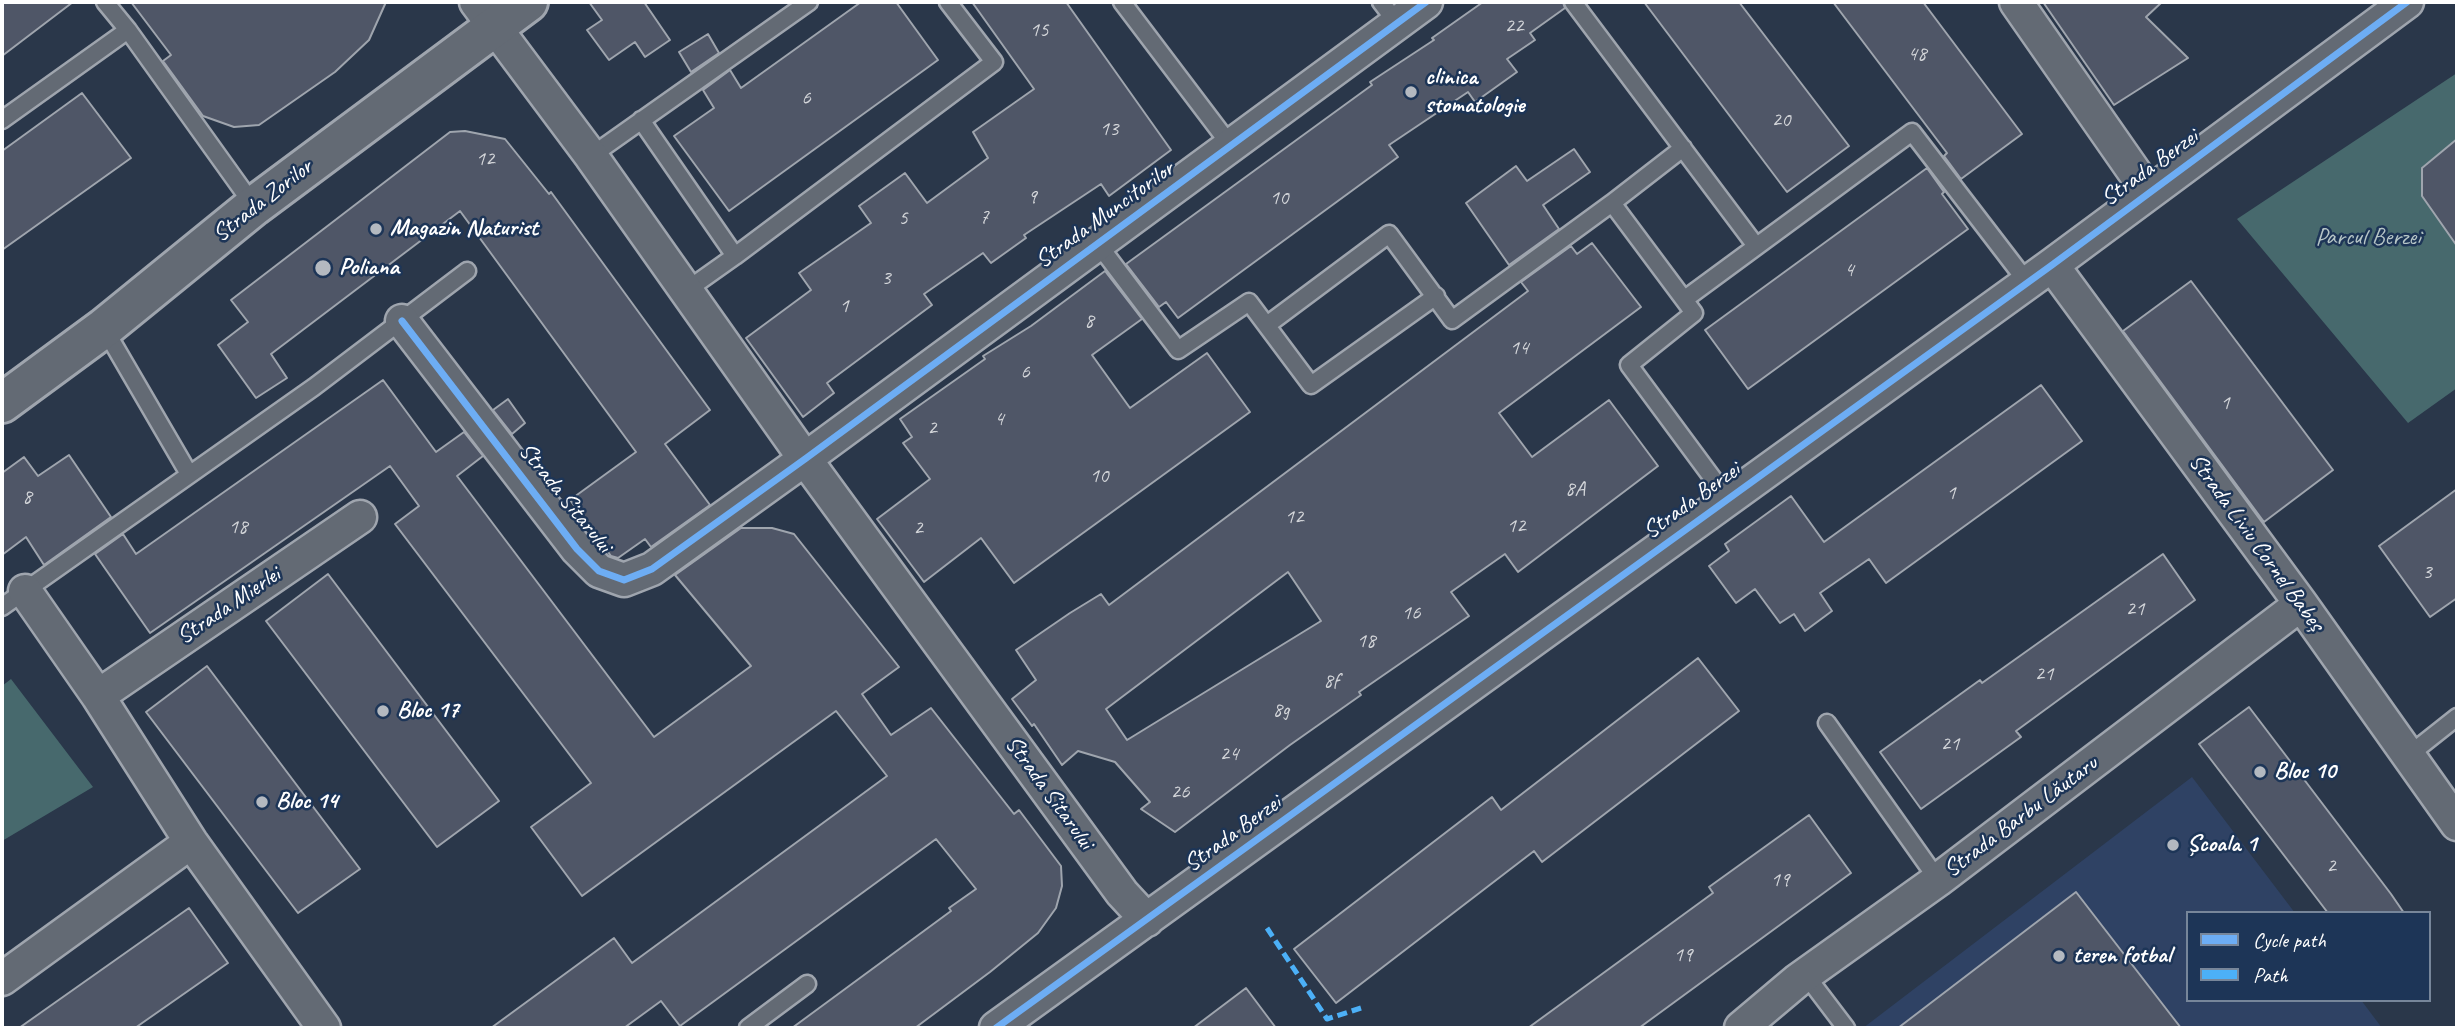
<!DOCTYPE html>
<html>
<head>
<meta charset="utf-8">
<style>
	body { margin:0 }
	#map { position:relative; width:2459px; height:1030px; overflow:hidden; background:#2a374a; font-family:Caveat,sans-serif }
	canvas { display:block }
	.frame { position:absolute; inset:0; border:4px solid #fff; pointer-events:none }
	.legend { position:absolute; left:2186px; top:911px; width:245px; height:91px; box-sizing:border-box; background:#1d3557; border:2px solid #77869a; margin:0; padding:9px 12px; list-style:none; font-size:21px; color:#fff }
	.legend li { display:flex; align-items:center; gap:14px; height:35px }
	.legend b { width:35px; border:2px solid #77869a }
</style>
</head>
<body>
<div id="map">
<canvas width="2459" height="1030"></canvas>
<div class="frame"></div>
<ul class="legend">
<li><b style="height:9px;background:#6dadf4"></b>Cycle path</li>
<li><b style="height:9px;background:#4cb0f7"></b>Path</li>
</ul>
</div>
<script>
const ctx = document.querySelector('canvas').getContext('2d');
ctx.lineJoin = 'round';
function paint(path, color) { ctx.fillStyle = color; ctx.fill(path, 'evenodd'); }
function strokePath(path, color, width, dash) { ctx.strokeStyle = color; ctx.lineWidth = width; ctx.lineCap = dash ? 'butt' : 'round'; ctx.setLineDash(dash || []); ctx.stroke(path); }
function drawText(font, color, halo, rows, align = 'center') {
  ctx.font = font + ' Caveat,sans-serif'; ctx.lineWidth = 5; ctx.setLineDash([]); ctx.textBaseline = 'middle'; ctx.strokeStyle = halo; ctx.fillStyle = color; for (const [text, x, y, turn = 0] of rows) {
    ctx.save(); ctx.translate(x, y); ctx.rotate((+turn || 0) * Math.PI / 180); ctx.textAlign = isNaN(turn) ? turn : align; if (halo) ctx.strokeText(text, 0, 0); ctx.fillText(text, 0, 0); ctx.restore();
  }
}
const built = new Path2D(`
	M 2192,777 L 2295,913 L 2188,913 L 2188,1000 L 2361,1000 L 2382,1028 L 1863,1028 Z`);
const green = new Path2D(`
	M 2457,73 L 2457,388 L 2408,423 L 2237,219 Z
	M 11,679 L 93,787 L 2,841 L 2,686 Z`);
const building = new Path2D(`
	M 2,2 L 73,2 L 2,56 Z
	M 131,2 L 386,2 L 369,40 L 335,72 L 259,125 L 234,127 L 203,116 L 163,61 L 171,55 Z
	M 589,2 L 644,2 L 670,40 L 645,57 L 635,42 L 609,60 L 587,30 L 602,20 Z
	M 861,2 L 896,2 L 938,60 L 729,211 L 674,136 L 714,108 L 703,90 L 730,70 L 741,88 Z
	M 972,2 L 1066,2 L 1171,150 L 1109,196 L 1101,184 L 1024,235 L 1026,238 L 991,263 L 983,253 L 924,294 L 932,305 L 827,383 L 834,393 L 803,417 L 746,338 L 811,290 L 799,273 L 871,223 L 859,206 L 905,173 L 927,203 L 988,158 L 973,132 L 1034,89 Z
	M 1483,2 L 1563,2 L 1565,8 L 1530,33 L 1535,40 L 1507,59 L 1517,72 L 1475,102 L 1468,92 L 1389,145 L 1398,157 L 1178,318 L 1166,302 L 1159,307 L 1126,264 L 1372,85 L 1370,82 L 1434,40 L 1432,38 Z
	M 1644,2 L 1739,2 L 1849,146 L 1787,192 Z
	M 1833,2 L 1923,2 L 2022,134 L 1961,179 L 1944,156 L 1947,153 Z
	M 2043,2 L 2162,2 L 2146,17 L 2188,58 L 2114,105 Z
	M 708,34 L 719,53 L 691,72 L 679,52 Z
	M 82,93 L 131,158 L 2,250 L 2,151 Z
	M 465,131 L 505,139 L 549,194 L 551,192 L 710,410 L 665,444 L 710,505 L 651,547 L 645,539 L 618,558 L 611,556 L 570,500 L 636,452 L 460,211 L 271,354 L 287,378 L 256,398 L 218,345 L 248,322 L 231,300 L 450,132 Z
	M 2457,139 L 2457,246 L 2422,196 L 2422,168 Z
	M 1574,149 L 1590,172 L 1543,205 L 1559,229 L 1509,265 L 1466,203 L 1516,166 L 1527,181 Z
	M 1927,168 L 1944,192 L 1942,194 L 1968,229 L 1748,389 L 1705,330 Z
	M 1592,243 L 1641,307 L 1499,413 L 1532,457 L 1609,400 L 1658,466 L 1518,572 L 1505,554 L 1451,592 L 1469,616 L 1359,692 L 1361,695 L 1290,745 L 1175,832 L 1141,809 L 1150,802 L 1115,762 L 1078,751 L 1062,765 L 1034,724 L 1032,726 L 1012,699 L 1036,680 L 1016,650 L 1070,613 L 1101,594 L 1109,605 L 1528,291 L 1521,282 L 1571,246 L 1577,254 ZM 1288,572 L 1321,621 L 1127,740 L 1106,709 Z
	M 1105,271 L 1142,319 L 1092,355 L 1130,408 L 1207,353 L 1250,412 L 1014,583 L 981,538 L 924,582 L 877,519 L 930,479 L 903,443 L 912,437 L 900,419 L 985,359 L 983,356 L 1031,326 Z
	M 2191,281 L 2333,470 L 2264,522 L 2123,331 Z
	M 383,380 L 436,452 L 464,432 L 483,456 L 457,476 L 654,737 L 751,666 L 675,575 L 741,528 L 772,528 L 794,534 L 899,667 L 862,694 L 891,735 L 931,708 L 1014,814 L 1019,810 L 1061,866 L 1062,886 L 1056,908 L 1038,933 L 990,972 L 915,1028 L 792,1028 L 951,911 L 949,908 L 976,889 L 936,839 L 680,1026 L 661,1001 L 624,1028 L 491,1028 L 614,938 L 632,963 L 887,776 L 836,711 L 582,896 L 531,827 L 591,783 L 395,524 L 419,506 L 390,466 L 150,633 L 95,554 L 123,534 L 136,554 Z
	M 2041,385 L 2082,441 L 1886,583 L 1869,559 L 1820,593 L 1832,611 L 1805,631 L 1794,614 L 1780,623 L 1755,589 L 1736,603 L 1709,566 L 1729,551 L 1725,544 L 1791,496 L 1824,542 Z
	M 508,399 L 525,423 L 512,434 L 493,410 Z
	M 69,455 L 111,517 L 44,565 L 26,537 L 2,555 L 2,473 L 24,457 L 38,476 Z
	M 2457,489 L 2457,598 L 2430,617 L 2379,546 Z
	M 2163,554 L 2195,600 L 2016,731 L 2021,737 L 1921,809 L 1880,752 L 1980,680 L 1982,683 Z
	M 328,574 L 499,801 L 437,847 L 266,621 Z
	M 1698,658 L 1739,711 L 1542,862 L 1534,851 L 1336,1003 L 1294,949 L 1492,797 L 1501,810 Z
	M 207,666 L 360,869 L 298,913 L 146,712 Z
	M 2249,707 L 2391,894 L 2404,913 L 2328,913 L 2199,744 Z
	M 1809,815 L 1851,873 L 1639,1028 L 1528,1028 L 1713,893 L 1709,887 Z
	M 2076,892 L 2181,1028 L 1898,1028 Z
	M 189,908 L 228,963 L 135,1028 L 19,1028 Z
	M 1246,988 L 1276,1028 L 1193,1028 Z`);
const lane = new Path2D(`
	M 105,2 L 128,30 L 254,206
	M 1122,2 L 1231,146
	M 1381,2 L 1397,23
	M 1573,2 L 1756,246
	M 2,120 L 128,30
	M 641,120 L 735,256 L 687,290
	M 591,156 L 809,2
	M 1612,203 L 1683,148
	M 1098,244 L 1178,350 L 1249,302 L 1311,385 L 1436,296
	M 735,256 L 994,62 L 948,2
	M 1685,299 L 1912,132 L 2027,282
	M 1267,325 L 1389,234 L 1452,320 L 1612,203 L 1694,313 L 1629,365 L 1728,499
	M 104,328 L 189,474
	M 2,607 L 314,387 L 467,271
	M 1827,723 L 1938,880
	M 2409,755 L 2457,717
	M 1805,974 L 1846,1028
	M 748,1028 L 807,984`);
const street = new Path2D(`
	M 476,2 L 591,156 L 805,459 L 1122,893 L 1147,920
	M 2016,2 L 2149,193
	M 2052,265 L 2301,604 L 2457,824
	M 402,321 L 577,549 L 599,571 L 624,580 L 652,569 L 805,459 L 1426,2
	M 25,591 L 98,696 L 191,842 L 324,1028
	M 98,696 L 360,517
	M 2,979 L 191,842
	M 996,1028 L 2052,265 L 2407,2
	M 1741,1028 L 1798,980 L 1938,880 L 2301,604`);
const secondary = new Path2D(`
	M 2,403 L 104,328 L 254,206 L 528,2`);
const quiet = new Path2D(`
	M 1267,928 L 1327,1019 L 1361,1008`);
const cycleway = new Path2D(`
	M 402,321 L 577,549 L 599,571 L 624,580 L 652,569 L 805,459 L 1426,2
	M 996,1028 L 2052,265 L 2407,2`);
const markers = [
	[1411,92,7,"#b4b9c0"],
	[376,229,7,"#b4b9c0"],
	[323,268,9,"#b4b9c0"],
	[383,711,7,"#b4b9c0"],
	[2260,772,7,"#b4b9c0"],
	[262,802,7,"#b4b9c0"],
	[2173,845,7,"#b4b9c0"],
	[2059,956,7,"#b4b9c0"]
];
const numberNames = [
	["22",1514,26],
	["15",1039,30],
	["48",1917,54],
	["6",806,98],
	["20",1781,120],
	["13",1109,129],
	["12",485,159],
	["9",1032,197],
	["10",1279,198],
	["7",984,217],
	["5",903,218],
	["4",1849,270],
	["3",886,278],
	["1",844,306],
	["8",1089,321],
	["14",1519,348],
	["6",1025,372],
	["1",2225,403],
	["4",999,419],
	["2",932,428],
	["10",1099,476],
	["8A",1575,489],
	["1",1951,493],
	["8",27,497],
	["12",1294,517],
	["12",1516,526],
	["18",238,527],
	["2",918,528],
	["3",2427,572],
	["21",2135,609],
	["16",1411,613],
	["18",1366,641],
	["21",2044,674],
	["8f",1331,681],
	["8g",1281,710],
	["21",1950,744],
	["24",1229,754],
	["26",1180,792],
	["2",2331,866],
	["19",1780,880],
	["19",1683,955]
];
const poiNames = [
	["clinica",1425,78],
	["stomatologie",1425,106],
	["Magazin Naturist",390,229],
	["Poliana",339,268],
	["Bloc 17",397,711],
	["Bloc 10",2274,772],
	["Bloc 14",276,802],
	["Școala 1",2187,845],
	["teren fotbal",2073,956]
];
const streetNames = [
	["Strada Berzei",2150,168,-36],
	["Strada Zorilor",263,201,-38],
	["Strada Muncitorilor",1105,215,-36],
	["Strada Sitarului",565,498,51],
	["Strada Berzei",1692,501,-36],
	["Strada Liviu Cornel Babeș",2256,543,54],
	["Strada Mierlei",229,606,-34],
	["Strada Sitarului",1049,793,54],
	["Strada Barbu Lăutaru",2021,817,-37],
	["Strada Berzei",1233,834,-36]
];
const parkNames = [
	["Parcul Berzei",2368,238]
];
paint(built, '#2f4264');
paint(green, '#47696d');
paint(building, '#4f5667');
strokePath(building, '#9fa5ae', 2);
strokePath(lane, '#9fa5ae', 21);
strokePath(street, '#9fa5ae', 37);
strokePath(secondary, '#9fa5ae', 44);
strokePath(lane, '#636a74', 16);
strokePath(street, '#636a74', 32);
strokePath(secondary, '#636a74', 38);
strokePath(quiet, '#4cb0f7', 5, [10, 5]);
strokePath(cycleway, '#6dadf4', 7);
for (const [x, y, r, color] of markers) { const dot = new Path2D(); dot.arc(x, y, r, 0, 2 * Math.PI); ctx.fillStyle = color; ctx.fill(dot); strokePath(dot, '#1d3557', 2.5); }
drawText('21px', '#d3d5d9', null, numberNames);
drawText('bold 24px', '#fff', '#1d3557', poiNames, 'left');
drawText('24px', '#fff', '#1d3557', streetNames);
drawText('24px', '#b7c6c7', '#1d3557', parkNames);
</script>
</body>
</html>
